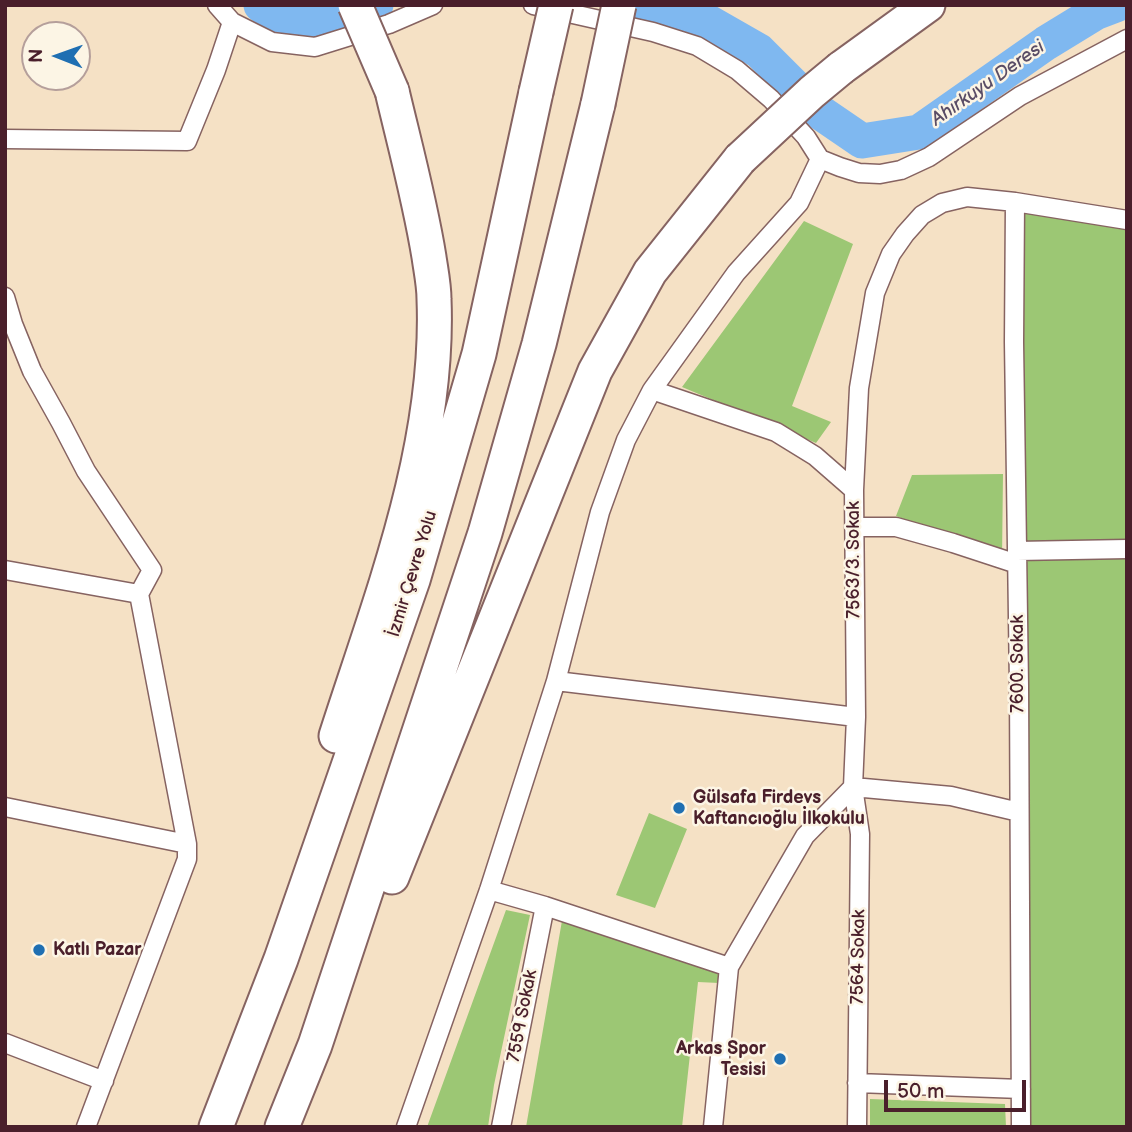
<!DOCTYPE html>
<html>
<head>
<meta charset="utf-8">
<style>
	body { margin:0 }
	#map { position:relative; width:1132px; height:1132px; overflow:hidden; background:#f5e1c5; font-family:"Balsamiq Sans",sans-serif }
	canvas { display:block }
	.frame { position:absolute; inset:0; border:7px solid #4a1f2b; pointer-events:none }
	.north { position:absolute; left:21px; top:21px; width:70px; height:70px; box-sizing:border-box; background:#fcf5e5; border:2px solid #b59f9b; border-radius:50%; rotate:271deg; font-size:19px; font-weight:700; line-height:28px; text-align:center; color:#4a1f2b }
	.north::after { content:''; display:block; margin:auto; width:24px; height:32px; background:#1f6fb2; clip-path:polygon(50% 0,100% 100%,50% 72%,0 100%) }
	.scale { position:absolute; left:884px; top:1080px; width:142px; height:32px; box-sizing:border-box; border:4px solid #4a1f2b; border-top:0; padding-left:9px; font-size:21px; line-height:24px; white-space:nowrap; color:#4a1f2b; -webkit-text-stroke:5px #fcf5e5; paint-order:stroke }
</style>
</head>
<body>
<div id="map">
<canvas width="1132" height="1132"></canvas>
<div class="frame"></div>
<div class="north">N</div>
<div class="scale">50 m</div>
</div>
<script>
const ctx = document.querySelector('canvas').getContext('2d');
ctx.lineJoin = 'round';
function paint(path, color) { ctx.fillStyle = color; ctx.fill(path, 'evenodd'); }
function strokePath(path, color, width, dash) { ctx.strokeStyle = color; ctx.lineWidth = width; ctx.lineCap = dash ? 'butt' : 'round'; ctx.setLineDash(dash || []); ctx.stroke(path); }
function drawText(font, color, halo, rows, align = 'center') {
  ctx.font = font + ' "Balsamiq Sans",sans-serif'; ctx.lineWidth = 5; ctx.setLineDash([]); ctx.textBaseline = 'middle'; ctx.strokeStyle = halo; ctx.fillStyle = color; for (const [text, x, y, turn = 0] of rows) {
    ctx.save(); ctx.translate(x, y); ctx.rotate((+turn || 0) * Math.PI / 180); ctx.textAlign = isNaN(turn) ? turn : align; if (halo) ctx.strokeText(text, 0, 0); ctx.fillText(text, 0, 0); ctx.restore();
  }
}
const green = new Path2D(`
	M 1019,212 L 1127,228 L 1127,1127 L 1024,1127 Z
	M 804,221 L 853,244 L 792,406 L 831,422 L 816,443 L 682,387 Z
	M 1003,474 L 1002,559 L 896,516 L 912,475 Z
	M 649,813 L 687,829 L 655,908 L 616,895 Z
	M 506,910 L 530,915 L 494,1085 L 488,1127 L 427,1127 Z
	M 563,915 L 721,970 L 719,983 L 698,982 L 682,1127 L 526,1127 Z
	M 870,1099 L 1005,1104 L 1006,1127 L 870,1127 Z`);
const river = new Path2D(`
	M 261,5 L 274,14 L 308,23 L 348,17 L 376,5
	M 647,5 L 703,19 L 759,51 L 821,113 L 862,141 L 919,132 L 1046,43 L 1095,13 L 1116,5`);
const minor = new Path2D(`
	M 217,5 L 232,22 L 272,42 L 315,47 L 389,24 L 433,5
	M 533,5 L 653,32 L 697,46 L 737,70 L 771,99 L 806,137 L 820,159 L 840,167 L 859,173 L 880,174 L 901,170 L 929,157 L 1020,96 L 1127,39
	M 5,139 L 187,141 L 216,70 L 232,22
	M 1015,202 L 1014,342 L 1019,686 L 1021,1127
	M 5,297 L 13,324 L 32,371 L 61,423 L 86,471 L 152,570 L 139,594
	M 652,390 L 736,273 L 799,203 L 820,159
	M 854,490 L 859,388 L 875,293 L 891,254 L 905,234 L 922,215 L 942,203 L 967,197 L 1015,202 L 1127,220
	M 854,527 L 896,527 L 953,543 L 1017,564
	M 1017,551 L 1127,549
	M 5,570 L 139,594 L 187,844 L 187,859 L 86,1127
	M 556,681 L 600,512 L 626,440 L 652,390 L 776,432 L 815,456 L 854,490 L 856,717 L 853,787 L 951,796 L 1019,812
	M 853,787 L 860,834 L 857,1127
	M 5,807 L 187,844
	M 489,890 L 545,906 L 729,967
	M 5,1043 L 104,1081
	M 857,1083 L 1021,1089
	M 406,1127 L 489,890 L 556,681 L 856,717
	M 501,1127 L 545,906
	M 713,1127 L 729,967 L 805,836 L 853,787`);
const motorway = new Path2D(`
	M 841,68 L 928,5
	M 336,736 C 381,596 440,448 434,299 C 434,285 431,271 429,257 C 420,201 405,146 392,91
	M 392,877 L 595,371 L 650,272 L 740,159
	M 216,1127 L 281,959 L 413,580 L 479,354 L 536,92
	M 282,1127 L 315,1045 L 485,533 L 539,344 L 598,104`);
const motorwayBridge = new Path2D(`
	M 355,5 L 392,91
	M 536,92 L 556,5
	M 598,104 L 619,5
	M 740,159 L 812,92 L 841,68`);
const markers = [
	[679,808,7,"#1f6fb2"],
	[39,950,7,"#1f6fb2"],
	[780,1059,7,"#1f6fb2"]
];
const streetNames = [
	["7563/3. Sokak",854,560,-90],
	["İzmir Çevre Yolu",413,574,-73],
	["7600. Sokak",1018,664,-90],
	["7564 Sokak",859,957,-89],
	["7559 Sokak",523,1016,-79]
];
const poiNames = [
	["Gülsafa Firdevs",693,798],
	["Kaftancıoğlu İlkokulu",693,819],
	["Katlı Pazar",53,950],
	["Arkas Spor",766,1049,"right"],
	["Tesisi",766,1070,"right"]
];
const waterNames = [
	["Ahırkuyu Deresi",988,84,-35]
];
paint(green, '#9cc774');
strokePath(river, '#7fb8f0', 35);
strokePath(minor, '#866361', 21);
strokePath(motorway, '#866361', 37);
strokePath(minor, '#fff', 18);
strokePath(motorway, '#fff', 33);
strokePath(motorwayBridge, '#866361', 37, []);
strokePath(motorwayBridge, '#fff', 33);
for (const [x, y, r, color] of markers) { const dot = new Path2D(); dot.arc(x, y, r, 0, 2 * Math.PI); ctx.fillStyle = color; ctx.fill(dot); strokePath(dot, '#fcf5e5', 2.5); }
drawText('18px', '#4a1f2b', '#fcf5e5', streetNames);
drawText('bold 18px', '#4a1f2b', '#fcf5e5', poiNames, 'left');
drawText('italic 19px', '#5a4d66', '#fcf5e5', waterNames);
</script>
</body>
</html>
